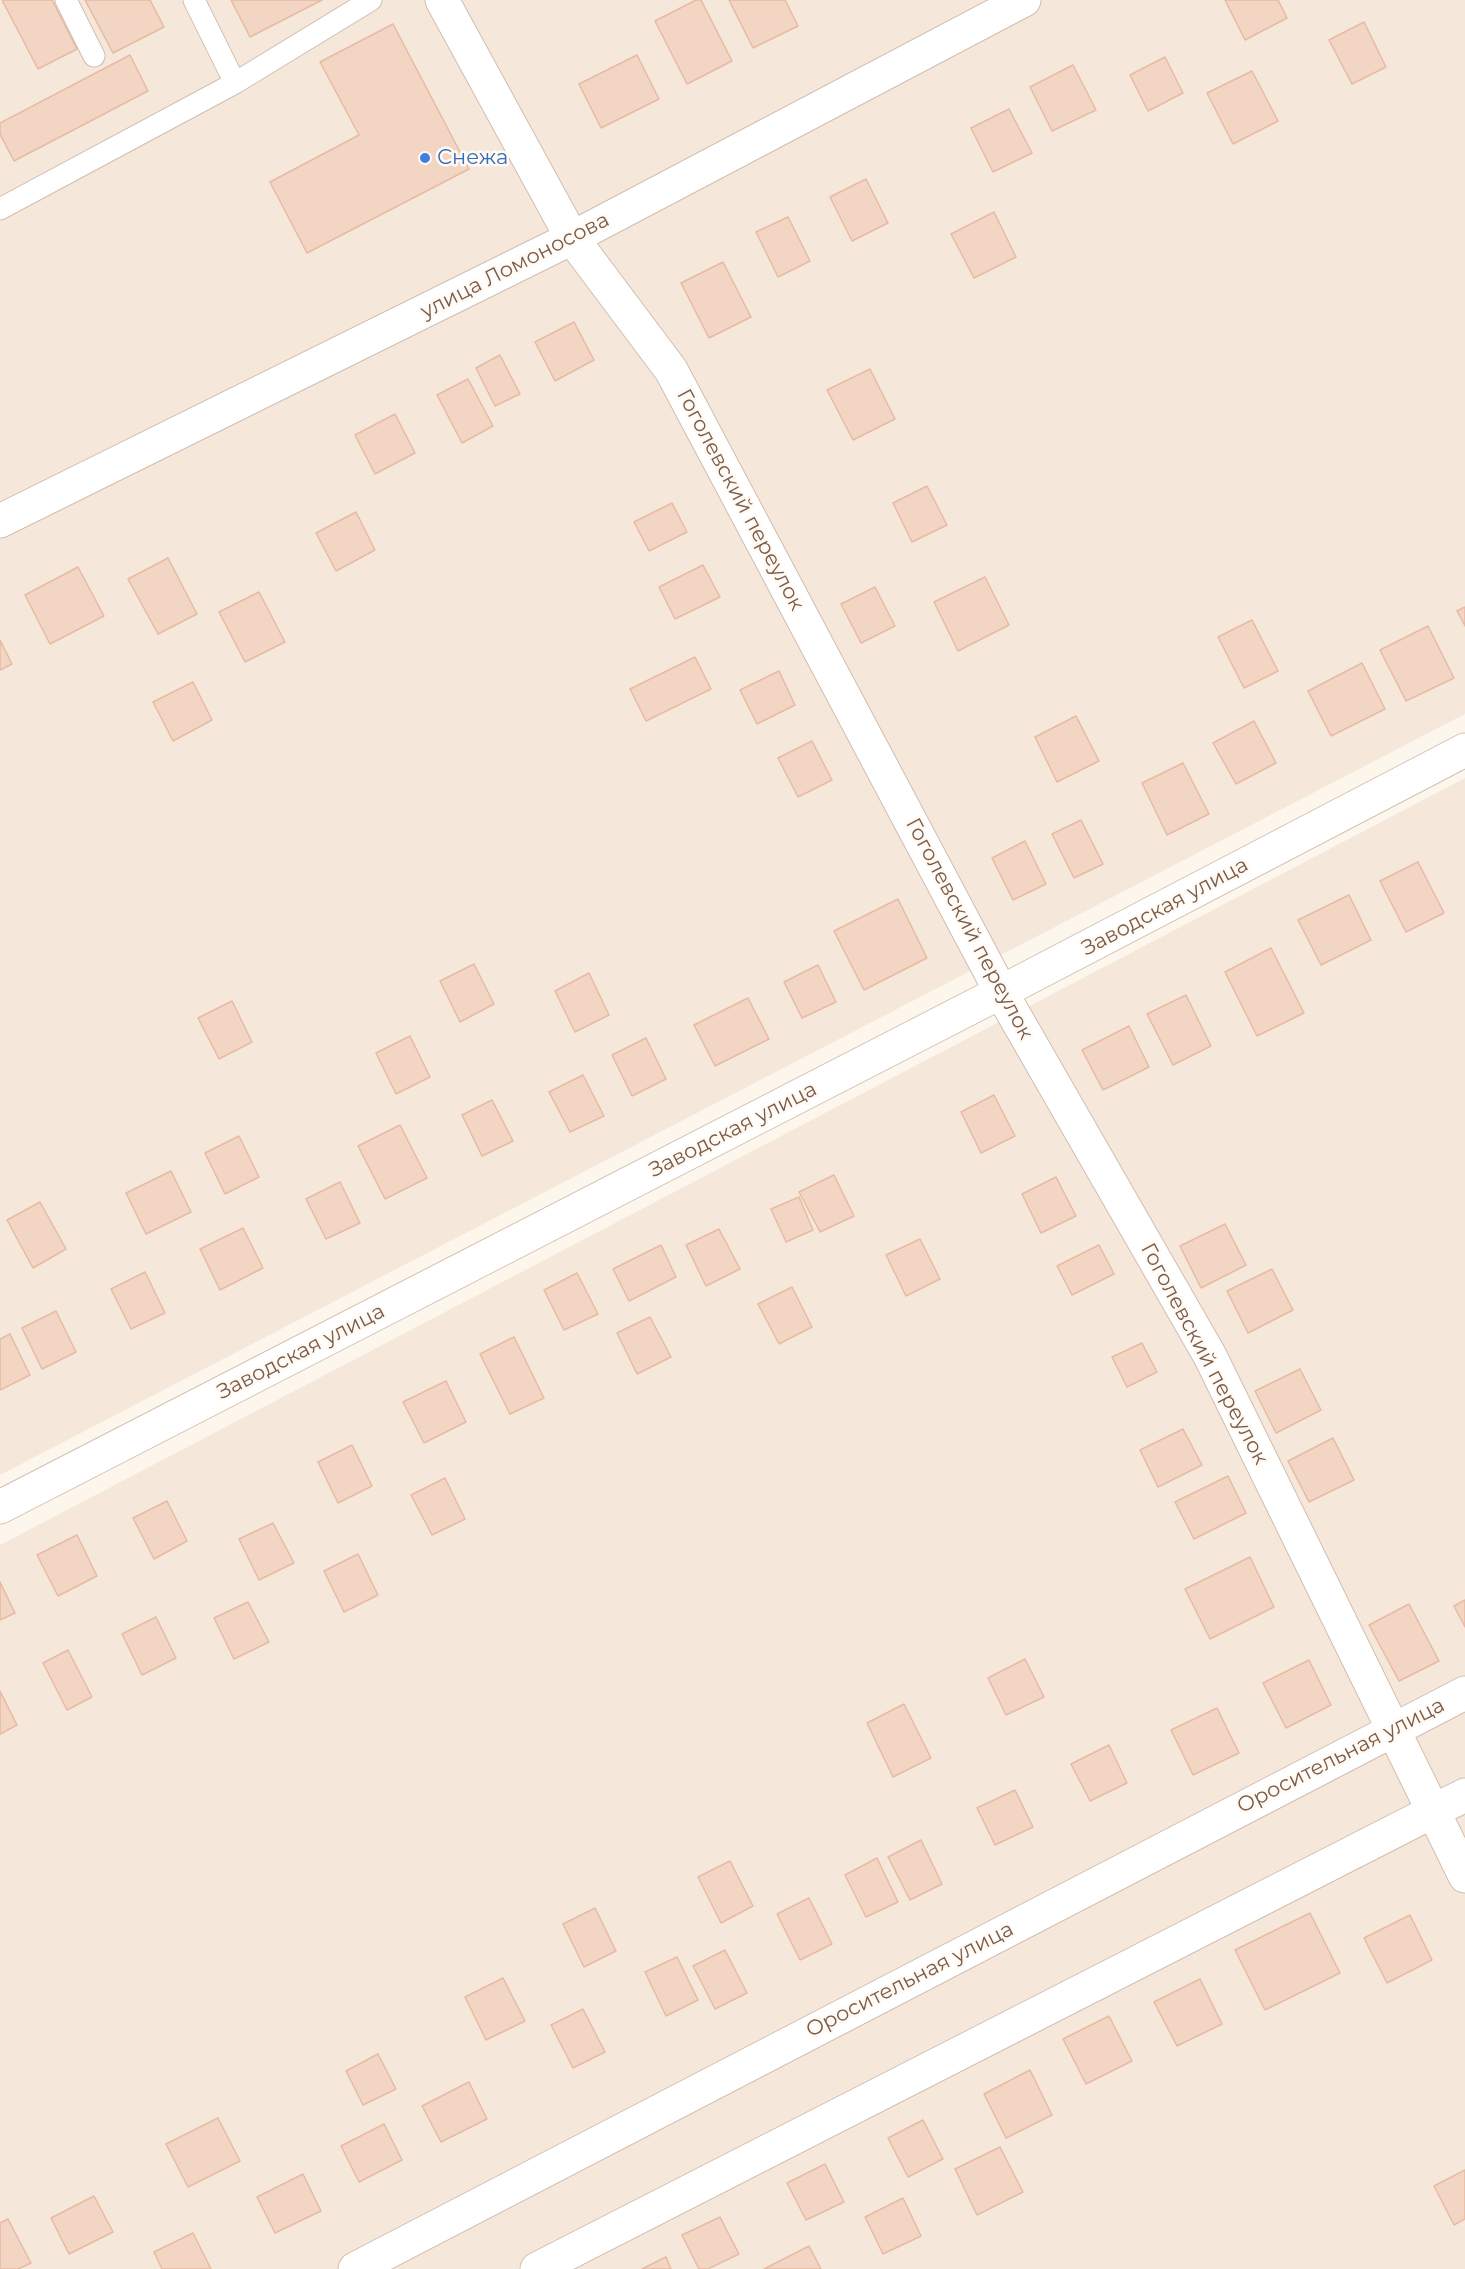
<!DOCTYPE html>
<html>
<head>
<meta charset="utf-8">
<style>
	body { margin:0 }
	canvas { display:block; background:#fdf6ec }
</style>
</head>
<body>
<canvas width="1465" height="2269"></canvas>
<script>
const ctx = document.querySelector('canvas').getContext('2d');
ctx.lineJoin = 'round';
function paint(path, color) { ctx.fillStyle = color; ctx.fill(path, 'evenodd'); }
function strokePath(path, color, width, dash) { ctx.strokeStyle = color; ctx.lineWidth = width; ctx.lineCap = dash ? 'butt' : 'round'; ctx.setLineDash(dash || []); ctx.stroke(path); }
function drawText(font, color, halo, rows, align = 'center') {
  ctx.font = font + ' Montserrat,sans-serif'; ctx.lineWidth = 5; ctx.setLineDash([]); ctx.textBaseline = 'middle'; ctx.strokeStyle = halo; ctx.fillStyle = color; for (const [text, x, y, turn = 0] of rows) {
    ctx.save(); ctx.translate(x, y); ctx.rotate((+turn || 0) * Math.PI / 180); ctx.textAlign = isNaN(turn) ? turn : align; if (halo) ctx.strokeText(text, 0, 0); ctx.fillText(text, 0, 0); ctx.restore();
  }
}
const residential = new Path2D(`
	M 0,0 L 1465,0 L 1465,714 L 0,1475 Z
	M 1465,778 L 1465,2269 L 0,2269 L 0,1545 Z`);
const building = new Path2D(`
	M 2,0 L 52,0 L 77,49 L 38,69 Z
	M 85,0 L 150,0 L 164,27 L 113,53 Z
	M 231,0 L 322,0 L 250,37 Z
	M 696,0 L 701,0 L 732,61 L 687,84 L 655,21 Z
	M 729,0 L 785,0 L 798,26 L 753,48 Z
	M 1225,0 L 1278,0 L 1287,18 L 1245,40 Z
	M 1364,22 L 1386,67 L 1352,84 L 1329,40 Z
	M 393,24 L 469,169 L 307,253 L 270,182 L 359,135 L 320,62 Z
	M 130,55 L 148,91 L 14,161 L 0,134 L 0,123 Z
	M 637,55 L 659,99 L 601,128 L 579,84 Z
	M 1165,57 L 1183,93 L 1148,111 L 1130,75 Z
	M 1073,65 L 1096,110 L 1052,131 L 1030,87 Z
	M 1252,71 L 1278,121 L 1233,144 L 1207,93 Z
	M 1009,109 L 1032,153 L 993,172 L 971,128 Z
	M 866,179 L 888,223 L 852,241 L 830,197 Z
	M 994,212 L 1016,257 L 974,278 L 951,234 Z
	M 788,217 L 810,261 L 778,277 L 756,232 Z
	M 723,262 L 751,317 L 709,338 L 681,283 Z
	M 574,322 L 594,360 L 555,381 L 535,342 Z
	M 500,355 L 520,394 L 495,406 L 476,368 Z
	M 870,369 L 895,419 L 853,440 L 827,390 Z
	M 468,379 L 493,426 L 462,443 L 437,395 Z
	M 395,414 L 415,453 L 375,474 L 355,435 Z
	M 927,486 L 947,525 L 912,542 L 893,503 Z
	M 672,503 L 687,532 L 649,551 L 634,522 Z
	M 356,512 L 375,550 L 336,571 L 316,533 Z
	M 168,558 L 197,614 L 158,634 L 128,579 Z
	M 703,565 L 720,597 L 675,619 L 659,587 Z
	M 78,567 L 104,616 L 50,644 L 25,595 Z
	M 985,577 L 1009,625 L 958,651 L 934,602 Z
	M 875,587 L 895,626 L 861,643 L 841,604 Z
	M 259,592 L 285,642 L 245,662 L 219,612 Z
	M 1465,607 L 1465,626 L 1457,611 Z
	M 1252,620 L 1278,671 L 1244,688 L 1218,637 Z
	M 1428,626 L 1454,678 L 1406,701 L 1380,650 Z
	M 0,640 L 12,664 L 0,670 Z
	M 695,657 L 711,689 L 646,721 L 630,689 Z
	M 1362,663 L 1385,709 L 1331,736 L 1308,691 Z
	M 779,671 L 795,705 L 757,724 L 740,690 Z
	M 193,682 L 212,720 L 173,741 L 153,702 Z
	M 1076,716 L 1099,761 L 1057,782 L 1035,737 Z
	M 1254,721 L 1276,763 L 1236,784 L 1213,743 Z
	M 812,741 L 832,780 L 798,797 L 778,758 Z
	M 1183,763 L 1209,814 L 1167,835 L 1142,783 Z
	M 1081,820 L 1103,864 L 1074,878 L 1052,834 Z
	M 1025,841 L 1046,884 L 1013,900 L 992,858 Z
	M 1418,862 L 1444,913 L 1406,932 L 1380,881 Z
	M 1349,895 L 1371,940 L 1321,965 L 1298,920 Z
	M 898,899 L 927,958 L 864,990 L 834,931 Z
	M 1271,948 L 1304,1013 L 1257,1036 L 1225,972 Z
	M 474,964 L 494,1004 L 460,1022 L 440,981 Z
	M 818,965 L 836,1002 L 802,1018 L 784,982 Z
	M 589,973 L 609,1015 L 575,1032 L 555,991 Z
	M 1186,995 L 1211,1046 L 1173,1065 L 1147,1014 Z
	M 748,998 L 769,1039 L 715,1066 L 694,1025 Z
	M 232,1001 L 252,1042 L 219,1059 L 198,1018 Z
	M 1129,1026 L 1149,1067 L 1103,1090 L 1082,1050 Z
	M 410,1036 L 430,1077 L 396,1094 L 376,1053 Z
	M 646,1038 L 666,1079 L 632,1096 L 612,1055 Z
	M 583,1075 L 604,1116 L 570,1132 L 549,1092 Z
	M 994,1095 L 1015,1136 L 981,1153 L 961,1112 Z
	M 492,1100 L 513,1141 L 482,1156 L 462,1115 Z
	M 400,1125 L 427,1178 L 385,1199 L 358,1146 Z
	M 239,1136 L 259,1177 L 225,1194 L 205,1153 Z
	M 171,1171 L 191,1212 L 146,1234 L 126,1193 Z
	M 834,1175 L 854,1216 L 820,1232 L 799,1192 Z
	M 1056,1177 L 1076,1216 L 1041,1233 L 1022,1194 Z
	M 340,1182 L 360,1223 L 326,1239 L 306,1199 Z
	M 799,1197 L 813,1230 L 786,1242 L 771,1209 Z
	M 40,1202 L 66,1249 L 33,1268 L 7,1220 Z
	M 1225,1224 L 1246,1265 L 1201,1288 L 1180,1246 Z
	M 243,1228 L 263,1268 L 220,1290 L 200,1249 Z
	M 719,1229 L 740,1269 L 706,1286 L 686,1245 Z
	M 920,1239 L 940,1279 L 906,1296 L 886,1255 Z
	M 661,1245 L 676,1277 L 629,1301 L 613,1269 Z
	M 1099,1245 L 1114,1274 L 1072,1295 L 1057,1266 Z
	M 1272,1269 L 1293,1310 L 1248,1333 L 1227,1291 Z
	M 145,1272 L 165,1313 L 131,1329 L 111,1289 Z
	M 577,1273 L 598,1314 L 564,1330 L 544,1290 Z
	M 792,1287 L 812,1327 L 779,1344 L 758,1304 Z
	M 56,1311 L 76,1352 L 42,1369 L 22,1328 Z
	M 650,1317 L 671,1357 L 637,1374 L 617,1333 Z
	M 10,1334 L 30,1375 L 0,1390 L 0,1339 Z
	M 514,1337 L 544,1398 L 510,1414 L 480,1354 Z
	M 1142,1343 L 1157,1372 L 1127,1387 L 1112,1357 Z
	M 1300,1369 L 1321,1410 L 1276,1433 L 1255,1391 Z
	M 446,1381 L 466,1422 L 424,1443 L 403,1402 Z
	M 1183,1429 L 1202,1465 L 1158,1487 L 1140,1450 Z
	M 1333,1438 L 1354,1480 L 1309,1502 L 1288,1461 Z
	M 352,1445 L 372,1486 L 338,1503 L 318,1462 Z
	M 1228,1476 L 1246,1513 L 1194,1539 L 1175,1502 Z
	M 445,1478 L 465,1519 L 432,1535 L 411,1495 Z
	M 167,1501 L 187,1541 L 154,1559 L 133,1518 Z
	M 273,1523 L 294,1563 L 259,1580 L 239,1539 Z
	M 77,1535 L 97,1576 L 58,1596 L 37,1555 Z
	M 358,1554 L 378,1595 L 344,1612 L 324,1571 Z
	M 1250,1557 L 1274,1607 L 1210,1639 L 1185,1589 Z
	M 0,1582 L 15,1613 L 0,1620 Z
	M 1465,1600 L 1465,1627 L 1454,1606 Z
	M 248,1602 L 269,1642 L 234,1659 L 214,1618 Z
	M 1409,1604 L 1439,1661 L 1399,1681 L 1369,1625 Z
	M 156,1617 L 176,1658 L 142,1675 L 122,1634 Z
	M 68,1650 L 92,1697 L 67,1710 L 43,1663 Z
	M 1025,1659 L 1044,1697 L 1006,1715 L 988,1678 Z
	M 1309,1660 L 1331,1705 L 1286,1728 L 1263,1683 Z
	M 0,1691 L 17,1725 L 0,1734 Z
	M 904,1704 L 931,1758 L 893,1777 L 867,1723 Z
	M 1217,1708 L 1239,1753 L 1193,1775 L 1171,1730 Z
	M 1109,1745 L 1127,1783 L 1090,1801 L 1071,1764 Z
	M 1015,1790 L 1033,1827 L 995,1845 L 977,1808 Z
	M 921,1840 L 942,1884 L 910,1900 L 888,1857 Z
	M 877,1858 L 898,1902 L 866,1917 L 845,1875 Z
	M 730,1861 L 753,1906 L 721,1923 L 698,1877 Z
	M 809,1898 L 832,1944 L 800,1960 L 777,1914 Z
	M 595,1908 L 616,1951 L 584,1967 L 563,1924 Z
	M 1310,1913 L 1340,1973 L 1265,2010 L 1235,1950 Z
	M 1410,1915 L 1432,1960 L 1387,1983 L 1364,1938 Z
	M 725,1950 L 747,1993 L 715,2009 L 693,1966 Z
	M 677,1957 L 698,2000 L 666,2016 L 645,1972 Z
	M 503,1978 L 525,2021 L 486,2040 L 465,1997 Z
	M 1200,1979 L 1222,2024 L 1177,2046 L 1154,2002 Z
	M 583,2009 L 605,2052 L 573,2068 L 551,2025 Z
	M 1109,2016 L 1132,2061 L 1086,2084 L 1063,2039 Z
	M 378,2054 L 396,2089 L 363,2105 L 346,2071 Z
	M 1030,2070 L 1052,2115 L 1006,2138 L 984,2094 Z
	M 469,2082 L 487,2119 L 441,2142 L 422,2106 Z
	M 218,2118 L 240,2161 L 188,2187 L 166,2144 Z
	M 923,2120 L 943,2159 L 908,2177 L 888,2138 Z
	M 384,2124 L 402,2160 L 359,2182 L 341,2146 Z
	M 1000,2147 L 1023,2192 L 977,2215 L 955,2169 Z
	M 825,2164 L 844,2202 L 806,2220 L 787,2183 Z
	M 1465,2170 L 1465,2219 L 1454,2225 L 1434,2186 Z
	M 303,2174 L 321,2211 L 275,2233 L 257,2197 Z
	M 94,2196 L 113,2232 L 69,2254 L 51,2218 Z
	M 903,2198 L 921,2236 L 883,2254 L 865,2217 Z
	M 720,2217 L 739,2254 L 708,2269 L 699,2269 L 682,2235 Z
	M 8,2219 L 31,2263 L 18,2269 L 0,2269 L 0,2223 Z
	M 193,2233 L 211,2269 L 162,2269 L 154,2252 Z
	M 809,2246 L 821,2269 L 764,2269 Z
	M 666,2257 L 671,2269 L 642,2269 Z`);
const lane = new Path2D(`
	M 66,0 L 94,56
	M 235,83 L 371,0
	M 0,209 L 235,83 L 194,0`);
const street = new Path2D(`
	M 442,0 L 572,238 L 671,370 L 1001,992 L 1210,1356 L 1465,1876
	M 0,521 L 572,238 L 1024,0
	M 355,2269 L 1465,1693
	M 537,2269 L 1465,1795`);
const secondary = new Path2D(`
	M 0,1507 L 1001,992 L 1465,750`);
const markers = [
	[425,158,6,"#3f7fe0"]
];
const shopNames = [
	["Снежа",437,158]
];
const streetNames = [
	["улица Ломоносова",515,266,-27],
	["Гоголевский переулок",740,500,62],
	["Заводская улица",1165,907,-28],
	["Гоголевский переулок",969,929,62],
	["Заводская улица",733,1130,-27],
	["Заводская улица",301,1352,-27],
	["Гоголевский переулок",1204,1354,62],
	["Оросительная улица",1341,1756,-27],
	["Оросительная улица",910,1980,-27]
];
paint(residential, '#f5e8da');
paint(building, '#f3d5c3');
strokePath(building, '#e6bba3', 1.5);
strokePath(lane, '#d1beb0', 23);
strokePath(street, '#d1beb0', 35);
strokePath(secondary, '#d6c0b0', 35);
strokePath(lane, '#fff', 21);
strokePath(street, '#fff', 33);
strokePath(secondary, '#fff', 33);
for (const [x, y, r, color] of markers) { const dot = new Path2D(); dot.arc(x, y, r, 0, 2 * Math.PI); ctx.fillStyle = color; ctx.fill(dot); strokePath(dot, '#fffaf3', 2); }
drawText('21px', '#366cbe', '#fffaf3', shopNames, 'left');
drawText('21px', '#7a5c4d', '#fffaf3', streetNames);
</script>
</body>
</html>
